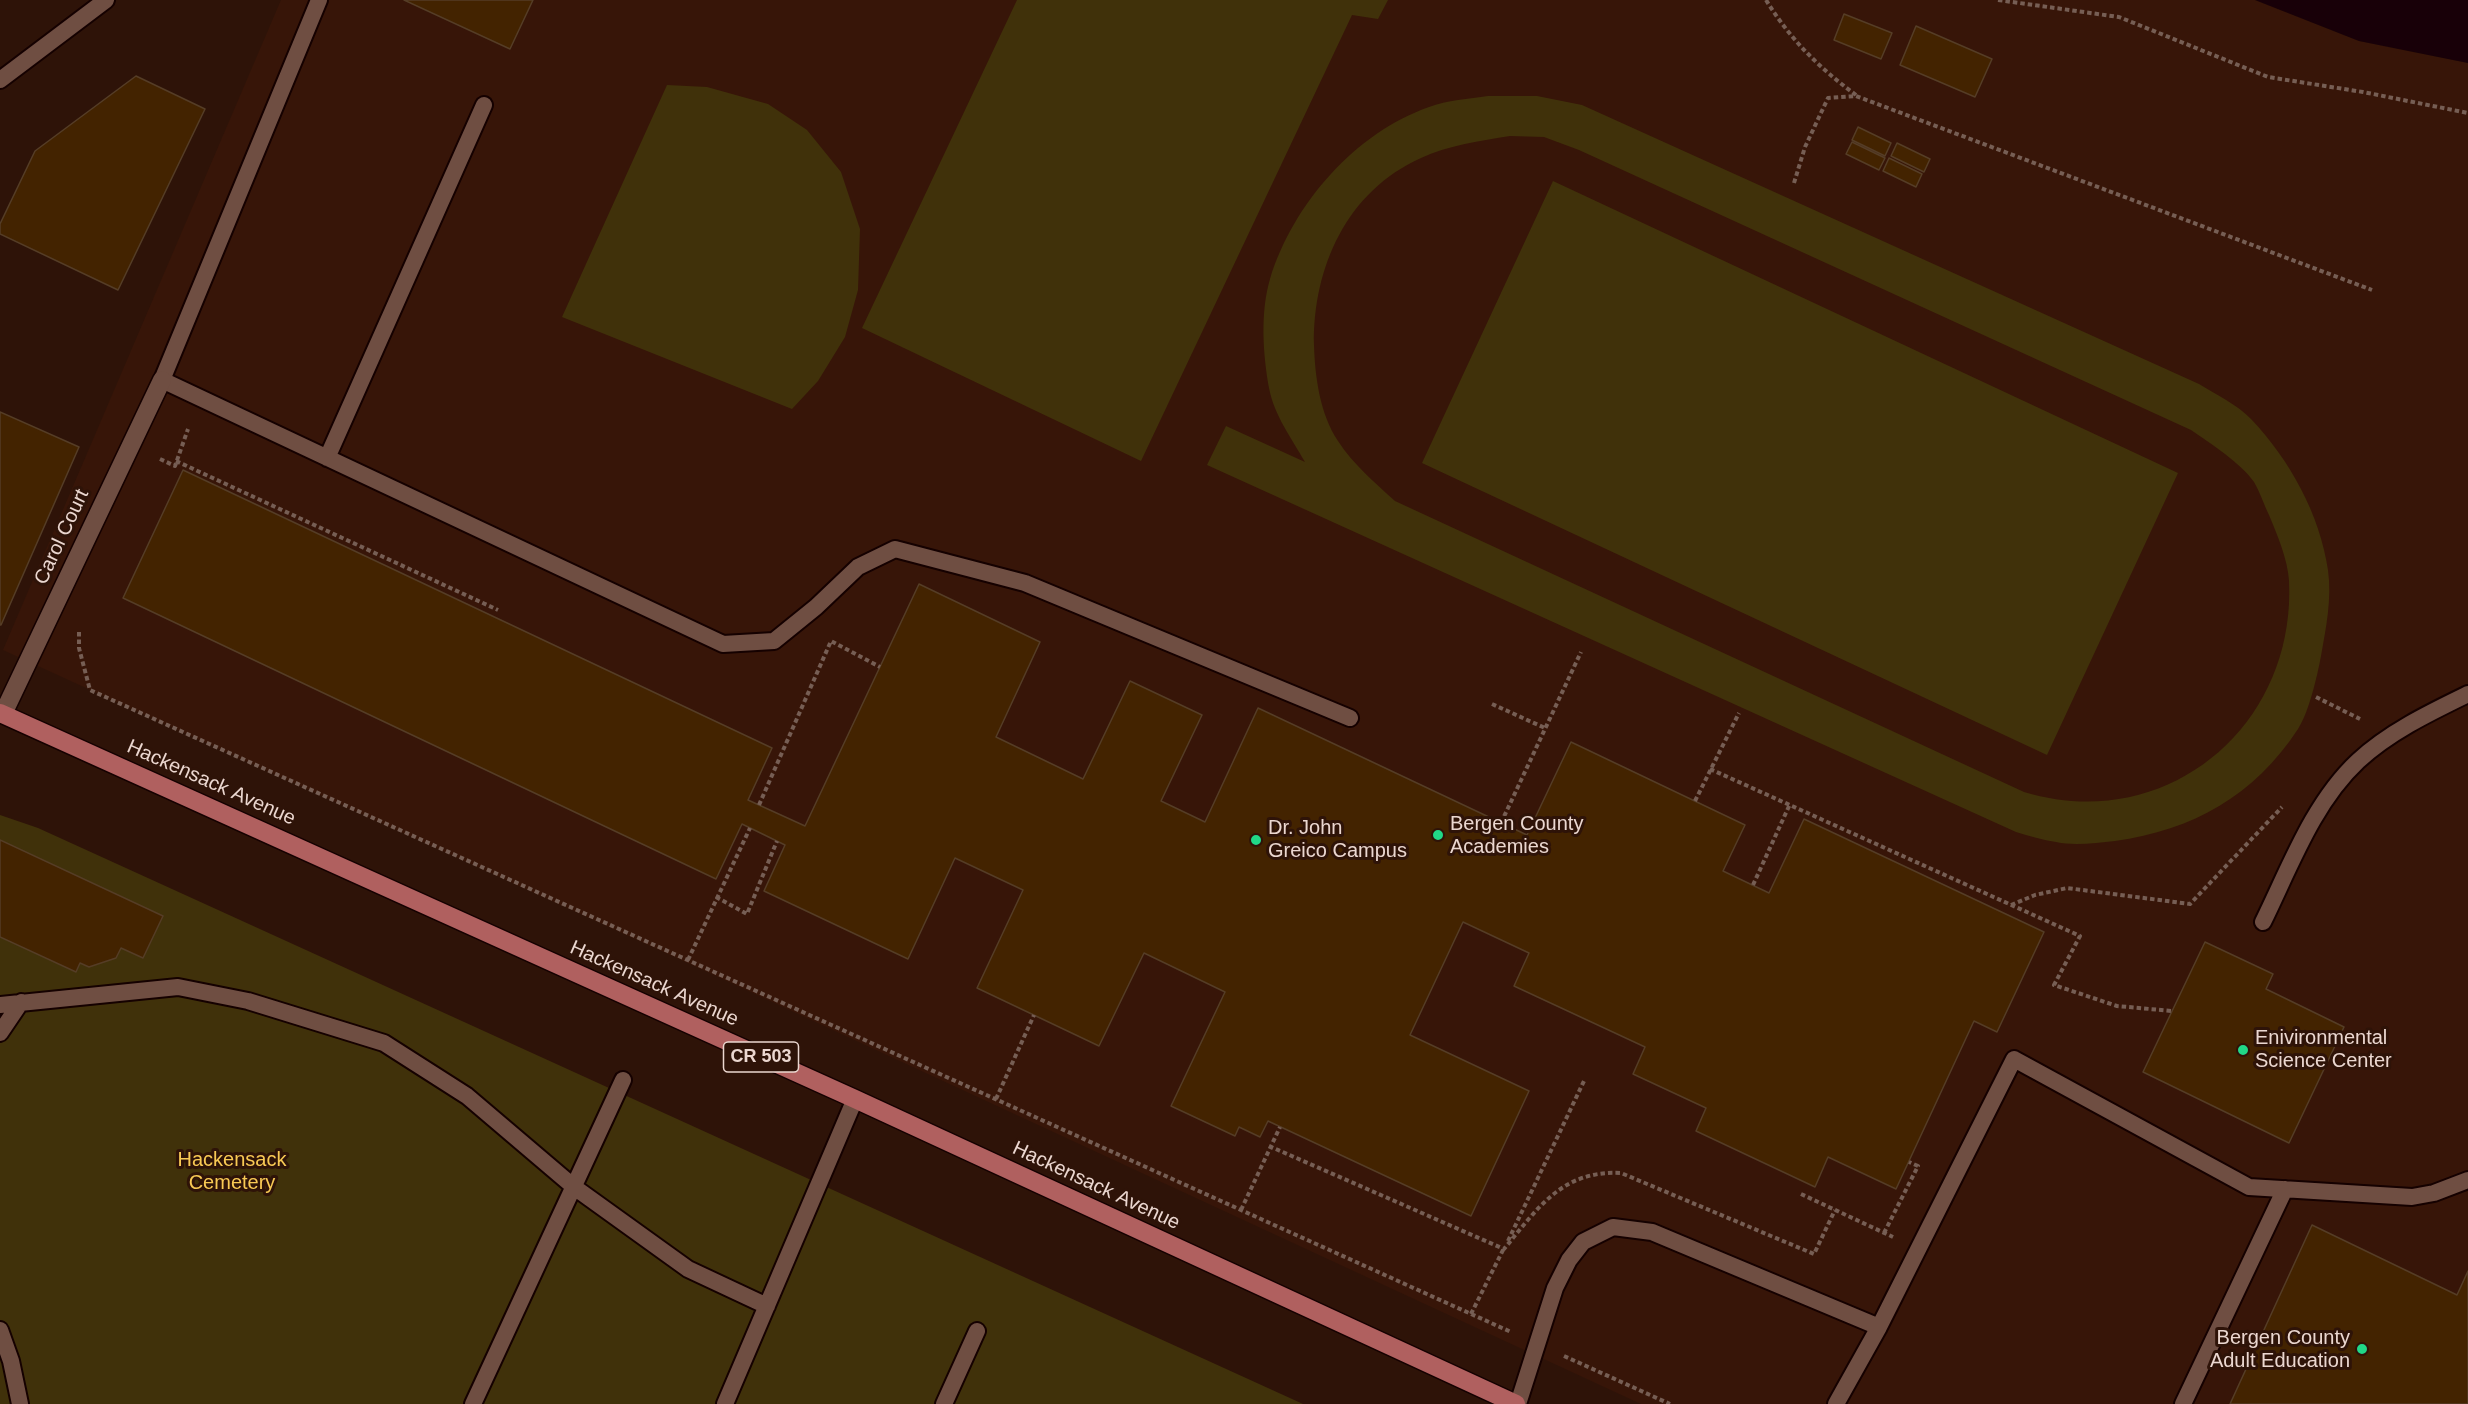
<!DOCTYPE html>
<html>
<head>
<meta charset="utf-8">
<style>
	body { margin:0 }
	canvas { display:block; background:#2e1308 }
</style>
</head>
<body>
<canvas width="2468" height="1404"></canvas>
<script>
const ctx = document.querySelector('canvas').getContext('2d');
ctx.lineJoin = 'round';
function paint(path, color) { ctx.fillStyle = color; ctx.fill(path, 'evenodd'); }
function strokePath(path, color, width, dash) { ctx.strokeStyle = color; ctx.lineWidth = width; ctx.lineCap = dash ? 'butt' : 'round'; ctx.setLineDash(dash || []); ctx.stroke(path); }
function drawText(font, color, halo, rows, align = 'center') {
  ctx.font = font + ' Helvetica,sans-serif'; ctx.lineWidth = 6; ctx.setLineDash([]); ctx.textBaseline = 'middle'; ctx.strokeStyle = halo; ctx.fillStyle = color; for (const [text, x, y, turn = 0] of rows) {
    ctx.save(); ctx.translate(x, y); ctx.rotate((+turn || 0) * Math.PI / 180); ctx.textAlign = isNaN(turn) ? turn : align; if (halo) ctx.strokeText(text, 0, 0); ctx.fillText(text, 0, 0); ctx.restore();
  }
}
const built = new Path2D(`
	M 281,0 L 2255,0 L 2359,41 L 2468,63 L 2468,1404 L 1641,1404 L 725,980 L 3,650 Z`);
const green = new Path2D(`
	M 1017,0 L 1388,0 L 1378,19 L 1352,15 L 1141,461 L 862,328 Z
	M 667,85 L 707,87 L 768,104 L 807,130 L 841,172 L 860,229 L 858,290 L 845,337 L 818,381 L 792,409 L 562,317 Z
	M 1488,96 L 1537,96 L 1582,105 L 2199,384 C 2215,394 2238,405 2251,419 C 2290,460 2320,515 2328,570 C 2332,599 2326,628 2321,656 C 2317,677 2309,712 2298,729 C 2254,796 2193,830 2115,841 C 2096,843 2074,846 2056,842 C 2043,840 2029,836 2016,832 L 1207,465 L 1226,426 L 1305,462 C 1292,439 1274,415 1269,388 C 1263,354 1260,313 1270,279 C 1293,204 1355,133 1429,107 C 1447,100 1469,99 1488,96 ZM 1510,136 L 1544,137 L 1579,150 L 2191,430 C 2210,443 2241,463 2254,482 C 2260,492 2264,505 2269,515 C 2277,534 2288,560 2289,581 C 2296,727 2166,835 2024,792 L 1395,501 C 1374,482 1353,464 1338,441 C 1320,414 1315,377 1314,345 C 1313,267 1347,191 1421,158 C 1449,145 1480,141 1510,136 Z
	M 1553,181 L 2178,473 L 2047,755 L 1422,463 Z
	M 0,815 L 38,828 L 1303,1404 L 0,1404 Z`);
const water = new Path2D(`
	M 2255,0 L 2468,0 L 2468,63 L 2359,41 Z`);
const building = new Path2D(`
	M 404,0 L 533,0 L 510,49 Z
	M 1844,14 L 1892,33 L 1881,59 L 1834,40 Z
	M 1916,26 L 1992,59 L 1975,97 L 1900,65 Z
	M 136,76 L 205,109 L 118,290 L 0,234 L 0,224 L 35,151 Z
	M 1858,127 L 1891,143 L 1885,156 L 1852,140 Z
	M 1852,142 L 1885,158 L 1879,170 L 1846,154 Z
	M 1897,143 L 1930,159 L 1924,172 L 1891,156 Z
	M 1889,158 L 1922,174 L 1916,187 L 1883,171 Z
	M 0,412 L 79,447 L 1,625 L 0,625 Z
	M 183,470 L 772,748 L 748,800 L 805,826 L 919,584 L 1040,642 L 996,737 L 1083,779 L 1130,681 L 1202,715 L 1161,801 L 1205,822 L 1258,708 L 1527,835 L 1571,742 L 1745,825 L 1723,871 L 1769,893 L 1804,819 L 2044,932 L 1997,1032 L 1974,1021 L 1896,1189 L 1828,1157 L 1815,1187 L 1696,1131 L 1706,1108 L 1633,1074 L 1645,1047 L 1514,986 L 1529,953 L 1463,922 L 1410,1035 L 1529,1091 L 1471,1216 L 1268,1121 L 1260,1137 L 1239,1127 L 1235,1136 L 1171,1106 L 1225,992 L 1144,953 L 1099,1046 L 977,988 L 1023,890 L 955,858 L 908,959 L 764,891 L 785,845 L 742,824 L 716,879 L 123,598 Z
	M 0,840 L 163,916 L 143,958 L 121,948 L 116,958 L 89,967 L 80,963 L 76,972 L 0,937 Z
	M 2205,942 L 2273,974 L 2266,989 L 2344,1027 L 2289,1143 L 2143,1072 Z
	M 2312,1225 L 2457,1295 L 2468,1271 L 2468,1404 L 2230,1404 Z`);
const path = new Path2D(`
	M 1766,0 C 1790,39 1819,68 1856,95
	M 1998,0 L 2119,17 L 2268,77 L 2363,92 L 2468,113
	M 1794,183 L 1805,147 L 1828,98 L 1856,96 L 2372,290
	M 160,459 L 175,466 L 188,429
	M 176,461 L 498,610
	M 79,632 L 79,648 L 90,690 L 1511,1332
	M 2316,697 L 2360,719
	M 1492,704 L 1545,728
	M 1710,769 L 2080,936 L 2054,985 L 2117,1006 L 2172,1011
	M 1695,801 L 1739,713
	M 759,805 L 831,641 L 880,667
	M 1501,823 L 1581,652
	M 1753,885 L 1790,804
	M 716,897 L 747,914 L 777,841
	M 2011,905 L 2035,895 L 2067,888 L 2190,904 L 2282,807
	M 688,960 L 750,828
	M 996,1099 L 1034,1015
	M 1269,1146 L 1504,1249 C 1538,1208 1562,1170 1621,1173 L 1814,1254 L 1835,1210
	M 1801,1194 L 1893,1237
	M 1241,1210 L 1280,1127
	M 1884,1233 L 1918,1166 L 1909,1162
	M 1508,1241 L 1584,1081
	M 1471,1314 L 1504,1248
	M 1564,1356 L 1670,1404`);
const service = new Path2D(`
	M 319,0 L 162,380 L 723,644 L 774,641 L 816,607 L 858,567 L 895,549 L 1025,583 L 1350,718
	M 0,80 L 106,0
	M 327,458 L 484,105
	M 2263,922 C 2290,867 2313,803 2358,761 C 2389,732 2431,712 2468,694
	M 0,1005 L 178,987 L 248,1001 L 384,1043 L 467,1096 L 574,1187 L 688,1269 L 767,1306
	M 0,1033 L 21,1002
	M 0,1330 L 11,1361 L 20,1404
	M 473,1404 L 623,1080
	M 725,1404 L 855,1099
	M 944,1404 L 977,1331
	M 1518,1404 L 1555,1288 L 1569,1260 L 1583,1242 L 1613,1227 L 1652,1232 L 1879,1327
	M 1836,1404 L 1879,1327 L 2014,1059 L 2249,1187 L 2412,1197 L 2434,1193 L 2468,1180
	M 2183,1404 L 2285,1189`);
const minor = new Path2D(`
	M 3,714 L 162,380`);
const primary = new Path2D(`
	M 0,713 L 855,1099 L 1516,1404`);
const markers = [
	[1438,835,6,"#21d887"],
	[1256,840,6,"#21d887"],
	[2243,1050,6,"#21d887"],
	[2362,1349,6,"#21d887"]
];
const shields = [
	[761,1057,75]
];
const shieldNames = [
	["CR 503",761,1057]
];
const streetNames = [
	["Carol Court",62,537,-65],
	["Hackensack Avenue",211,783,24],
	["Hackensack Avenue",654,984,24],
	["Hackensack Avenue",1096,1186,25]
];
const poiNames = [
	["Bergen County",1450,824],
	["Academies",1450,847],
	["Dr. John",1268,828],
	["Greico Campus",1268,851],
	["Enivironmental",2255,1038],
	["Science Center",2255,1061],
	["Bergen County",2350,1338,"right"],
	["Adult Education",2350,1361,"right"]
];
const parkNames = [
	["Hackensack",232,1160],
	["Cemetery",232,1183]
];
paint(built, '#371508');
paint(green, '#40310a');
paint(water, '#180008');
paint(building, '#432300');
strokePath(building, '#553d26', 1.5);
strokePath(service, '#150100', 20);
strokePath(minor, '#150100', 21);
strokePath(primary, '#150100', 21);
strokePath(path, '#765e54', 4, [4.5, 3]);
strokePath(service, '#6f4e42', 16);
strokePath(minor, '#6f4e42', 18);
strokePath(primary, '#b0605f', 18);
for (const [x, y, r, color] of markers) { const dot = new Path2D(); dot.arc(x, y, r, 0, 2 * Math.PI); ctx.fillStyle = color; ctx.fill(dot); strokePath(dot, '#2e1308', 2); }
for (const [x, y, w] of shields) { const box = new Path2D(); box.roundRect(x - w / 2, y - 15, w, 30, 4.5); ctx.fillStyle = '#2e1308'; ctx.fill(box); strokePath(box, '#ebd7d0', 1.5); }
drawText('bold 18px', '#ebd7d0', null, shieldNames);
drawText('20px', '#ebd7d0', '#2e1308', streetNames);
drawText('20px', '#ebd7d0', '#2e1308', poiNames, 'left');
drawText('20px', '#f8c954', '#2e1308', parkNames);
</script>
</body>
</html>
